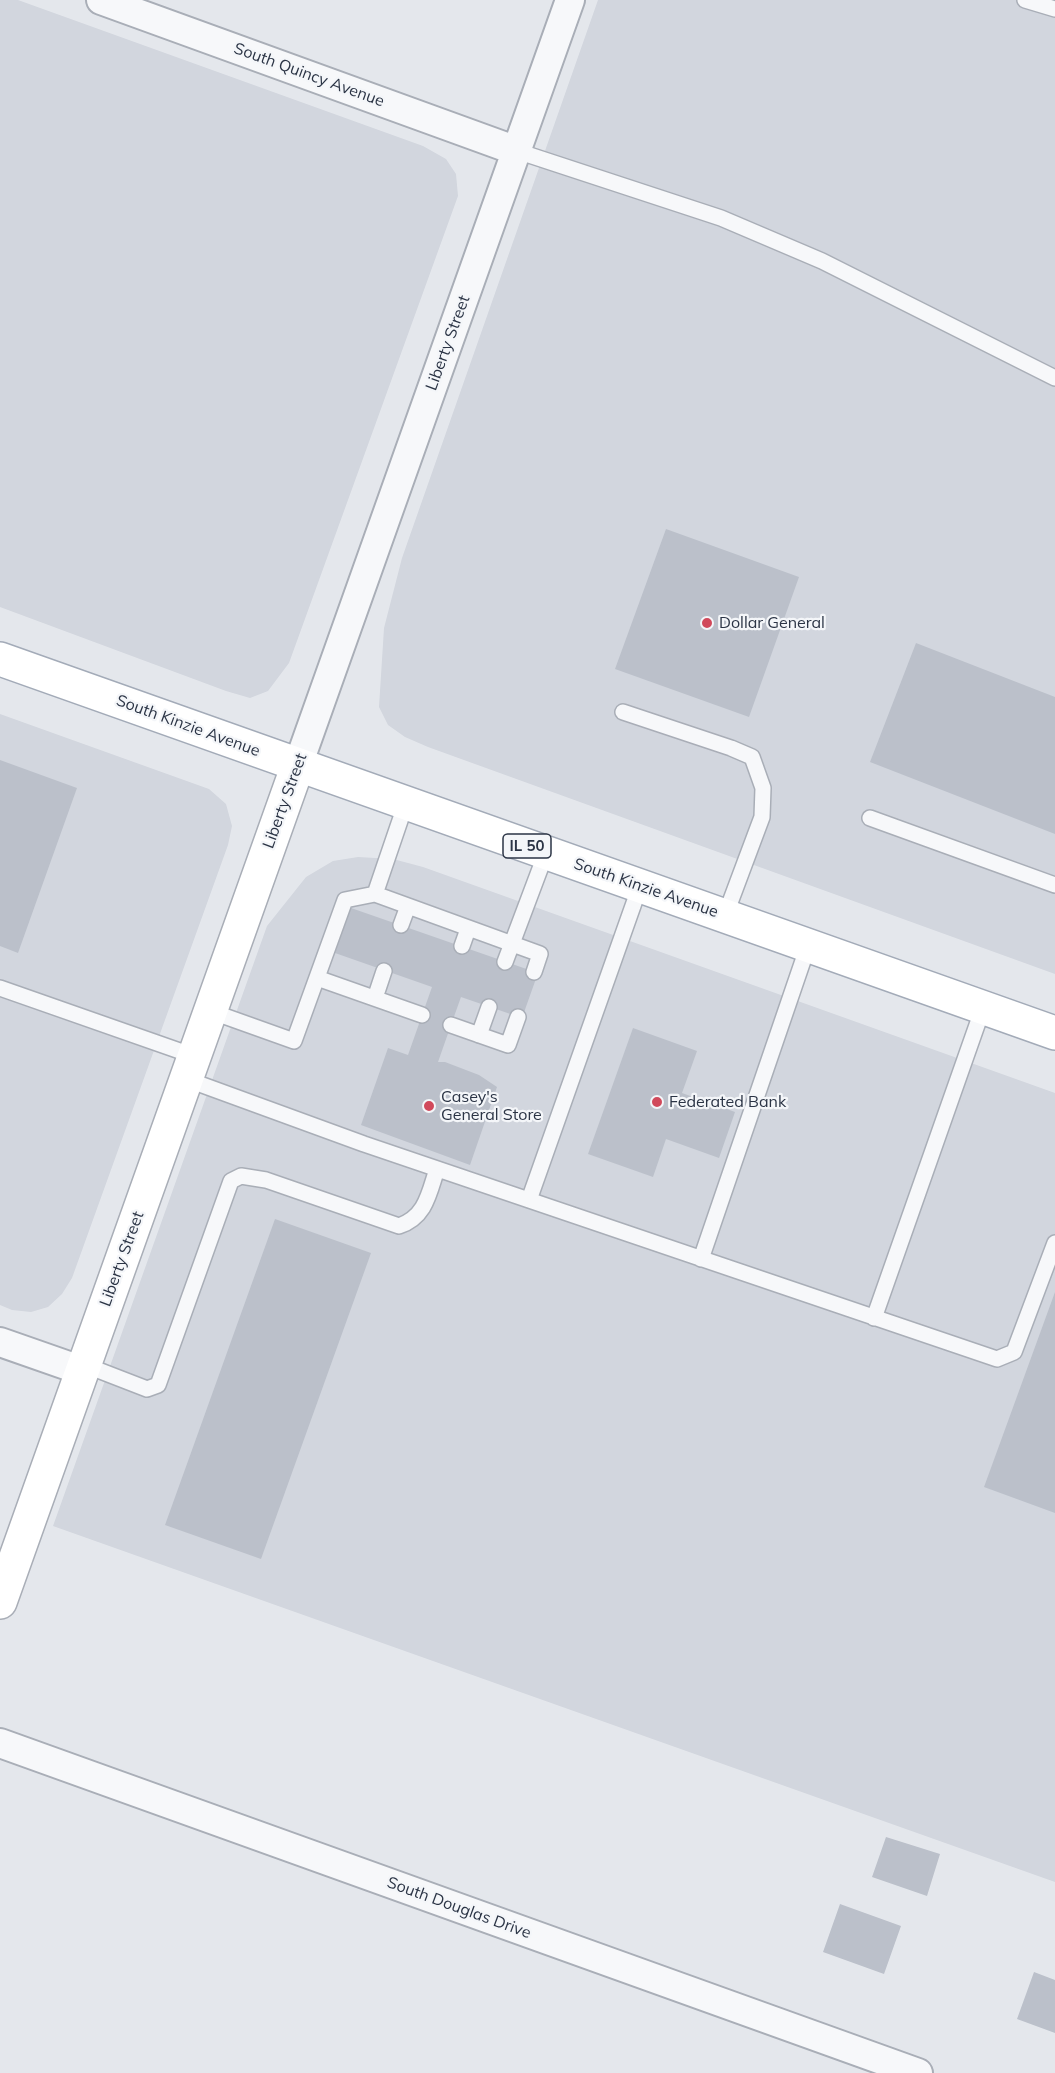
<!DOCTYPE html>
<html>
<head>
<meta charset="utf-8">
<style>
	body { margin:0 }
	canvas { display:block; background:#e4e7ec }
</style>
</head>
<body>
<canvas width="1055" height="2073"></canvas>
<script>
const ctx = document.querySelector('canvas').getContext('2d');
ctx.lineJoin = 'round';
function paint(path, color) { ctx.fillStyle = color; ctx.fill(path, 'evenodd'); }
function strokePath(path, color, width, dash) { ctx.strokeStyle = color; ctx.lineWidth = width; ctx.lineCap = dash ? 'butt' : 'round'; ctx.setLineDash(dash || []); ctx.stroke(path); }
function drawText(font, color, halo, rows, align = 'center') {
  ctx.font = font + ' Mulish,sans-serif'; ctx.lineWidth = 4.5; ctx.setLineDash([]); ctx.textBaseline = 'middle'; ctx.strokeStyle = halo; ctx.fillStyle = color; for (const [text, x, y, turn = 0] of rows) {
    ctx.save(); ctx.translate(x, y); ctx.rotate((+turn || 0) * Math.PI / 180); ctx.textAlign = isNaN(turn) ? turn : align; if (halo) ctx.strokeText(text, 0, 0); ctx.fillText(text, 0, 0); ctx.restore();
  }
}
const built = new Path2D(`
	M 0,0 L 18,0 L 423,146 L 446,159 L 456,174 L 458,196 L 289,663 L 268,691 L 250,698 L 226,691 L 0,607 Z
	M 598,0 L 1055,0 L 1055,974 L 428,747 L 405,737 L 388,725 L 379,707 L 384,628 L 402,558 Z
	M 0,714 L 209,789 L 226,804 L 232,826 L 228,845 L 72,1278 L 62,1294 L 48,1307 L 31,1312 L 12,1310 L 0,1305 Z
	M 358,857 L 393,859 L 423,867 L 1055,1093 L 1055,1882 L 53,1526 L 267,926 L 306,877 L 333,861 Z`);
const building = new Path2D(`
	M 666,529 L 799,577 L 749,717 L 615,669 Z
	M 916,643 L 1055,697 L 1055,834 L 870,762 Z
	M 0,760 L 77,788 L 18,953 L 0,946 Z
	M 351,908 L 538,973 L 522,1018 L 461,997 L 451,1025 L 438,1062 L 445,1062 L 479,1075 L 497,1087 L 470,1165 L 361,1125 L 388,1048 L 408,1055 L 432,987 L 335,953 Z
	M 633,1028 L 697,1051 L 682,1093 L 735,1112 L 719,1158 L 666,1139 L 653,1177 L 588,1154 Z
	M 275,1219 L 371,1253 L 261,1559 L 165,1525 Z
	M 1055,1292 L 1055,1513 L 984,1487 Z
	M 886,1837 L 940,1854 L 927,1896 L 872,1877 Z
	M 840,1904 L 901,1926 L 884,1974 L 823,1952 Z
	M 1034,1972 L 1055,1980 L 1055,2033 L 1017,2019 Z`);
const lane = new Path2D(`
	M 1025,0 L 1055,9
	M 517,151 L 721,218 L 822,261 L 1055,378
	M 623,712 L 731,748 L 752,757 L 763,788 L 762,817 L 725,916
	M 870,818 L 1055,885
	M 375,894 L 406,803
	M 401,925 L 408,906
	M 462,946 L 468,929
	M 505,962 L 546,853
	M 317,978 L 422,1015
	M 0,988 L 194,1056
	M 375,998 L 384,971
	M 210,1011 L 294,1041 L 345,900 L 375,894 L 540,954 L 534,972
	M 451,1025 L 508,1045 L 518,1017
	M 479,1035 L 489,1007
	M 186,1079 L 364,1144 L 997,1359 L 1014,1352 L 1055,1243
	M 529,1200 L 640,886
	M 701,1259 L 808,946
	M 874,1318 L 983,1008
	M 85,1365 L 147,1389 L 158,1385 L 231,1181 L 241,1176 L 266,1180 L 399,1226 C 426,1217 429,1193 437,1169`);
const street = new Path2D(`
	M 101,0 L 517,151
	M 298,765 L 570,0
	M 0,1342 L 83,1371
	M 0,1743 L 918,2073`);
const secondary = new Path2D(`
	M 0,1602 L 298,765`);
const primary = new Path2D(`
	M 0,659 L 1055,1033`);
const markers = [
	[707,623,6,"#d1495b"],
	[657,1102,6,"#d1495b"],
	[429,1106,6,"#d1495b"]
];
const shields = [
	[527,846,48]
];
const shieldNames = [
	["IL 50",527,846]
];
const streetNames = [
	["South Quincy Avenue",309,75,20],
	["Liberty Street",448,343,-70],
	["South Kinzie Avenue",188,726,20],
	["Liberty Street",285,801,-70],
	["South Kinzie Avenue",646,888,19],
	["Liberty Street",122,1259,-70],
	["South Douglas Drive",459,1908,20]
];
const poiNames = [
	["Dollar General",719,623],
	["Casey's",441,1097],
	["General Store",441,1115],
	["Federated Bank",669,1102]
];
paint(built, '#d2d6de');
paint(building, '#bbc0ca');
strokePath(lane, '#a9aeb7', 18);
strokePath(street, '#a9aeb7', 32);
strokePath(secondary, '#a9aeb7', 36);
strokePath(primary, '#a3abb8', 36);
strokePath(lane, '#f7f8fa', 15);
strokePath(street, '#f7f8fa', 28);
strokePath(secondary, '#fff', 33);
strokePath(primary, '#fff', 33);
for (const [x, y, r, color] of markers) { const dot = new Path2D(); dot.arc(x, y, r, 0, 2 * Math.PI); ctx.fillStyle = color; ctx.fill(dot); strokePath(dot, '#f4f6f9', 2); }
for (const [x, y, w] of shields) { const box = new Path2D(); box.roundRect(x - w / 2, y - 12, w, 24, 4.5); ctx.fillStyle = '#f4f6f9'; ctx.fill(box); strokePath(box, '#2b3445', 1.5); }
drawText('bold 15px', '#2b3445', null, shieldNames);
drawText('16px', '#2b3445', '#f4f6f9', streetNames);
drawText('16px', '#2b3445', '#f4f6f9', poiNames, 'left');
</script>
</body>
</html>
